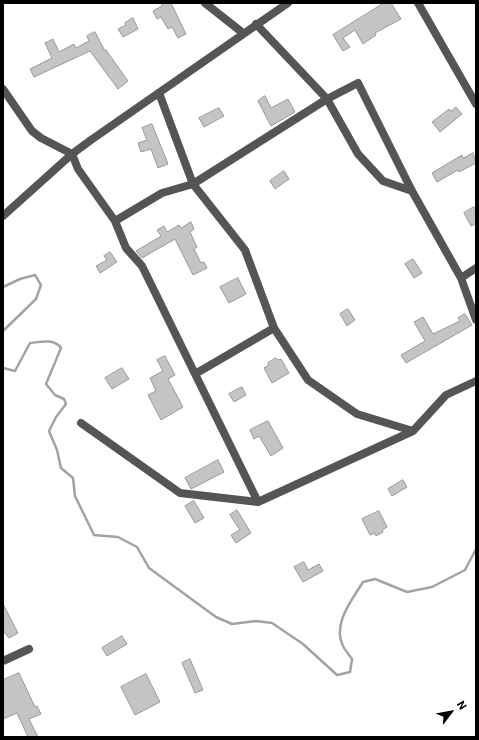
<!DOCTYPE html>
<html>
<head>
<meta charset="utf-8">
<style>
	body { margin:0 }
	#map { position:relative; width:479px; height:740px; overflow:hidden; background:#fff; font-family:Roboto,sans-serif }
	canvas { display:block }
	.frame { position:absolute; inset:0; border:4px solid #000; pointer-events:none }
	.north { position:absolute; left:431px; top:692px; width:40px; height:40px; -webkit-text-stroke:3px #fff; paint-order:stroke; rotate:58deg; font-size:11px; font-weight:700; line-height:16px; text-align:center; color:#000 }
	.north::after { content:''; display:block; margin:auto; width:14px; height:18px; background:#000; clip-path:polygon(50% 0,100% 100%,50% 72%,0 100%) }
</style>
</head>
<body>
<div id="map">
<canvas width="479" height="740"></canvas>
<div class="frame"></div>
<div class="north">N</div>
</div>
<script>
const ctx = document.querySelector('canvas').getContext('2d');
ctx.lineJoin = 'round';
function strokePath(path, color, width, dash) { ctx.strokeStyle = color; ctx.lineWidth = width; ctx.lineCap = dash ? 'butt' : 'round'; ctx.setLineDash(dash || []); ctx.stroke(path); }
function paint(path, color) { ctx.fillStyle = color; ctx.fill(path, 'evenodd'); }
const stream = new Path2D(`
	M 3,287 L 20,279 L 35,275 L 41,285 L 36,299 L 3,331
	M 3,368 L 15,371 L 30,343 C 40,342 54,338 61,348 L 46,384 L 55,395 L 64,399 L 66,404 L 56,417 L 49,431 L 57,450 L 61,468 L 73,478 L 75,496 L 94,535 L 118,537 L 137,547 L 149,568 L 216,617 L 232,624 L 256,621 L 272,623 L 303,644 L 337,675 L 350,672 L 352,659 C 349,655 345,650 343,646 C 332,624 352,600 363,582 L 375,579 L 407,592 L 432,587 L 465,570 L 476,549`);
const building = new Path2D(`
	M 161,3 L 171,3 L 186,34 L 178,38 L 172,27 L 168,29 L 161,17 L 157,19 L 153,11 L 162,6 Z
	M 384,3 L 391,3 L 401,19 L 375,33 L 376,35 L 363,44 L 355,30 L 343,38 L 350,47 L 343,51 L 333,35 Z
	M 133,18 L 138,29 L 123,37 L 118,29 L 126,25 L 125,23 Z
	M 95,32 L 105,51 L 106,50 L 128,81 L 118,89 L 90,51 L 34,77 L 30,69 L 52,58 L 45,43 L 53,39 L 59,52 L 74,44 L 76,48 L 89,41 L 87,36 Z
	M 265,96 L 271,108 L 288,99 L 295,112 L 271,126 L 258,101 Z
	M 456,107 L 462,114 L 440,132 L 432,122 L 449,109 L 451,111 Z
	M 219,108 L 224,116 L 204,127 L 199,118 Z
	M 152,124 L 168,164 L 158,168 L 151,149 L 141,152 L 138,143 L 147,140 L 142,128 Z
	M 473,153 L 476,163 L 459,172 L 458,170 L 437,182 L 432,173 L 462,155 L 463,158 Z
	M 284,171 L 289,179 L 275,189 L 270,181 Z
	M 474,207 L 476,211 L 476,224 L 471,226 L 464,213 Z
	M 191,222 L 194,229 L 190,232 L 197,247 L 194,249 L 201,263 L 204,262 L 207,268 L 193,275 L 175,239 L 142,258 L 136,251 L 161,236 L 157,230 L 164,226 L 167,232 L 179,225 L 181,228 Z
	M 110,252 L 117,262 L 100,273 L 96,266 L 107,260 L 104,256 Z
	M 413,259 L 422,273 L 414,278 L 405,264 Z
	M 238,278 L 246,294 L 229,303 L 220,287 Z
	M 348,309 L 355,320 L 347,326 L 340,314 Z
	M 465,314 L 472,325 L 406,363 L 401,355 L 425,341 L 414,322 L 423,317 L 433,334 L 460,321 L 458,318 Z
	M 165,356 L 175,375 L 168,379 L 183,407 L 161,420 L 148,395 L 156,391 L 150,378 L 163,371 L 157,360 Z
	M 276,358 L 278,360 L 281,359 L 289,373 L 272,383 L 264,368 L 269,365 L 268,363 Z
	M 122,368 L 129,379 L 112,389 L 105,378 Z
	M 242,387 L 246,395 L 234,402 L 229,394 Z
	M 268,421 L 283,448 L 271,456 L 259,436 L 254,439 L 250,430 Z
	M 218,460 L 224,472 L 191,489 L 185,478 Z
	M 403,480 L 407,487 L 392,496 L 388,489 Z
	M 194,501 L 204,518 L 195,523 L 185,506 Z
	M 237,510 L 251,533 L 236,543 L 231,535 L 240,530 L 230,515 Z
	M 379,511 L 387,527 L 382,530 L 383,532 L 376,536 L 375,533 L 370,535 L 362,519 Z
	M 304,562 L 308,570 L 319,564 L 323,571 L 303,582 L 294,567 Z
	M 3,604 L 18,633 L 9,638 L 3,631 Z
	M 122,636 L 127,644 L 107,656 L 102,648 Z
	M 190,659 L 203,690 L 195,693 L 182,663 Z
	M 19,673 L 35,707 L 37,706 L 41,714 L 29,719 L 38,737 L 28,737 L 17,713 L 3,719 L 3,680 Z
	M 146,674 L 160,702 L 135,715 L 121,687 Z`);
const minor = new Path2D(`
	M 205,3 L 243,33
	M 418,3 L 476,104
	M 256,24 L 327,99 L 358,83 L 412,191 L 461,278
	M 3,89 L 32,131 L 41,138 L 72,154 L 78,169 L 115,221 L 126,248 L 142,266 L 258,502
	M 159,93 L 193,184 L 245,250 L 274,328 L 308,380 L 357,414 L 413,431 L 446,395 L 476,381
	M 115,221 L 162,193 L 193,184 L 327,99 L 358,154 L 383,181 L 412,191
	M 476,268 L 461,278 L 476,320
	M 195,374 L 274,328
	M 81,423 L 180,493 L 258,502 L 413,431
	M 3,661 L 29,649`);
const tertiary = new Path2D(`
	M 3,216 L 72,154 L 91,140 L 288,3`);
strokePath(stream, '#a3a3a3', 2.5);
paint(building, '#c4c4c4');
strokePath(building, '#999', 1);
strokePath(minor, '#555', 8);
strokePath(tertiary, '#555', 8);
</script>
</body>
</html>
